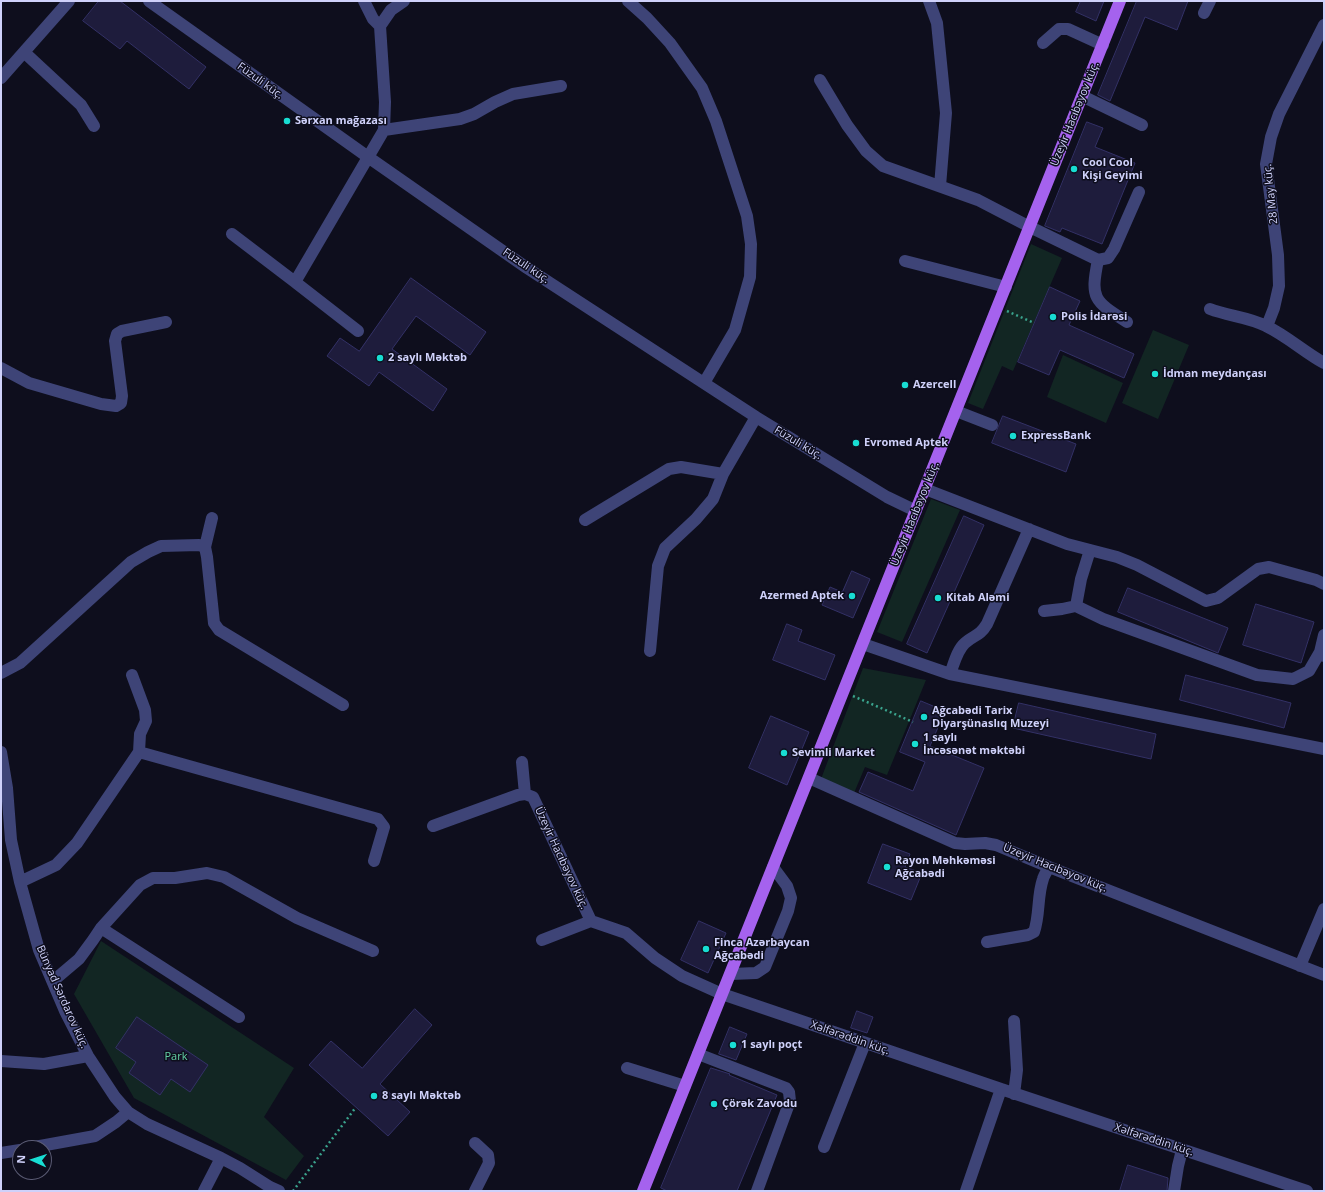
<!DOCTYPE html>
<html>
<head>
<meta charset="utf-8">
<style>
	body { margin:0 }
	#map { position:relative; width:1325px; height:1192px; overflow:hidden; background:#0e0e1d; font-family:"Open Sans",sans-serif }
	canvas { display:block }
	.frame { position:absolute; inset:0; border:2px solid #cfd1fa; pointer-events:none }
	.north { position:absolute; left:12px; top:1140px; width:40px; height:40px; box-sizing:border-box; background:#0e0e1d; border:1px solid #5b5c75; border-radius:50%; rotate:273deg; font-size:11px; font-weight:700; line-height:16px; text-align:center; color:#cfd1fa }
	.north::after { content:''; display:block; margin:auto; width:14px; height:18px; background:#18ddd3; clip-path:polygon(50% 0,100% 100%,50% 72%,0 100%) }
</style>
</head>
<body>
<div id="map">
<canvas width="1325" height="1192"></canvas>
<div class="frame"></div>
<div class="north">N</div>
</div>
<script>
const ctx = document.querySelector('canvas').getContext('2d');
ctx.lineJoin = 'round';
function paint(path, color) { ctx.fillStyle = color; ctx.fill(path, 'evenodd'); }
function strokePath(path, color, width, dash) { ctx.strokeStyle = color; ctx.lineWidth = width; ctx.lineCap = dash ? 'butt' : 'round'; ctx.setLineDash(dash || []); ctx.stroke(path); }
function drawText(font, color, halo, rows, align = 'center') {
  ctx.font = font + ' "Open Sans",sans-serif'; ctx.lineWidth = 3; ctx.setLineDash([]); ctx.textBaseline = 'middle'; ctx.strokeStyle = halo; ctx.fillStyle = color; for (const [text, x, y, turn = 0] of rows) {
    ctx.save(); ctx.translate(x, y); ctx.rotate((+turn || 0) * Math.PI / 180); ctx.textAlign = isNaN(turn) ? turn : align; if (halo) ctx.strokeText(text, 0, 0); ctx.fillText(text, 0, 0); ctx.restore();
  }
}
const green = new Path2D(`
	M 1031,244 L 1062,258 L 1013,371 L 1002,366 L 983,409 L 968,403 Z
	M 1153,330 L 1189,345 L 1158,419 L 1122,403 Z
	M 1063,355 L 1123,383 L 1106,423 L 1047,397 Z
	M 931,499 L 960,510 L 902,642 L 877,632 Z
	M 863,668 L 926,680 L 887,775 L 865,767 L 854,793 L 821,779 Z
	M 101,941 L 294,1068 L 264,1117 L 304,1156 L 286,1180 L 134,1098 L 74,994 Z`);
const building = new Path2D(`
	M 99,1 L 120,1 L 206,67 L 189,89 L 127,41 L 120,49 L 83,21 Z
	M 1081,1 L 1104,1 L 1096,21 L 1076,12 Z
	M 1137,1 L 1188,1 L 1177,30 L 1145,17 L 1110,101 L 1098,95 Z
	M 1087,122 L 1103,128 L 1095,147 L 1135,163 L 1102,244 L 1062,228 L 1060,232 L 1045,226 Z
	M 411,278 L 486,332 L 470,355 L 416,316 L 392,349 L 447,389 L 433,411 L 379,372 L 369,386 L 327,356 L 340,338 L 359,351 Z
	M 1050,287 L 1080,301 L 1069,325 L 1134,354 L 1124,378 L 1060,350 L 1049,375 L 1018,362 Z
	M 1003,416 L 1076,444 L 1066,472 L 992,443 Z
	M 964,516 L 984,525 L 927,653 L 907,644 Z
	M 852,571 L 870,579 L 853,618 L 822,605 L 830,587 L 842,592 Z
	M 1128,588 L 1228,628 L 1218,653 L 1118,612 Z
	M 1256,604 L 1314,622 L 1301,663 L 1243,645 Z
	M 787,624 L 802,630 L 798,641 L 835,655 L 825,680 L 773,660 Z
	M 1186,675 L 1291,703 L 1284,728 L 1180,700 Z
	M 921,701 L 945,711 L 930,746 L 984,768 L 956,835 L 859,792 L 868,772 L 913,791 L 925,762 L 900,752 Z
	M 1019,703 L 1156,734 L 1151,759 L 1013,728 Z
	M 771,716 L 809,732 L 787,785 L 749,768 Z
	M 883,844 L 910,854 L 905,867 L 922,873 L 911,900 L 868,883 Z
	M 699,921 L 726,933 L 708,973 L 681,960 Z
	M 415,1009 L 432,1025 L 380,1084 L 410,1112 L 388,1136 L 309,1065 L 331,1041 L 362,1068 Z
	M 857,1011 L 873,1017 L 867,1033 L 851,1028 Z
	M 137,1017 L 208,1065 L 190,1092 L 171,1079 L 160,1095 L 129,1073 L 136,1062 L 116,1048 Z
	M 730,1027 L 747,1034 L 736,1060 L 719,1054 Z
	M 711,1068 L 730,1074 L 729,1075 L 777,1095 L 737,1191 L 667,1191 L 661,1188 Z
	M 1128,1165 L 1168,1178 L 1167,1191 L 1120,1191 Z`);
const path = new Path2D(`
	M 1007,311 L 1034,323
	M 853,696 L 913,722
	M 293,1191 L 356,1107`);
const minor = new Path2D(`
	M 149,1 L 368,157 L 527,268 L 756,417 L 887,497 L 916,511
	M 628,1 L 647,18 L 670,43 L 702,88 L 716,121 L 747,216 L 751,244 L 750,277 L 735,330 L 704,383
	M 929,1 L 937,23 L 946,113 L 940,186
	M 1204,13 L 1210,1
	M 380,26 L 391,10 L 404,1
	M 1043,43 L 1059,29 L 1068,29 L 1103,45
	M 25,53 L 81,105 L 94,126
	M 1,78 L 69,1
	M 820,80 L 847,125 L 866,151 L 883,166 L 978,200 L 1030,227 L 1098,260 L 1108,258 L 1114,249 L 1139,192
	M 1082,96 L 1142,125
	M 384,130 L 460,119 L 474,114 L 495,102 L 513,94 L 561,86
	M 232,234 L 295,282 L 384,130 L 385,102 L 380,26 L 373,19 L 364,1
	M 1098,260 C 1090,299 1094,301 1127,322
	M 905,261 L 1006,287
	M 295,282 L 358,331
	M 1210,309 C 1228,316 1249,317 1266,326 C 1287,336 1304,352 1324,363
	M 1267,326 L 1274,308 L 1279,286 L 1278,255 L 1266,164 L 1271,137 L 1279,114 L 1324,25
	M 1,368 L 29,383 L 101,404 L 116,406 L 121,403 L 122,396 L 115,341 L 117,334 L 122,331 L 166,322
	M 956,411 L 992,425
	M 925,489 L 1067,544 L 1117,557 L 1137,565 L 1206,601 L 1218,598 L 1258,569 L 1269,567 L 1316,580 L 1324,584
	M 585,520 L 669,469 L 681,467 L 723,474
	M 205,547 L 212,518
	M 1090,550 L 1081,579 L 1076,606 L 1103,619 L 1257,675 L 1293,679 L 1309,671 L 1320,652
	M 1044,611 L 1062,609 L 1076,606
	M 1324,635 L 1320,652 L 1324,656
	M 863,644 L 950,674 L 1324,749
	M 650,651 L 658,566 L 665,548 L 696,519 L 713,499 L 723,474 L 756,417
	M 1,673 L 20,663 L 131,562 L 148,552 L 161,546 L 199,545 L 205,547 L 207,557 L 214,623 L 219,630 L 343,705
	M 950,674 C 954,664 957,650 965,643 C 975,634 979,637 987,624 L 1029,529
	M 1,752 L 7,788 L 11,840 L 20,882 L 39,950 L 65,1011 L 88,1056 L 115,1097 L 128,1112 L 147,1124 L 221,1158 L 240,1168 L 270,1187 L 279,1191
	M 139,752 L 378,819 L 384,827 L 374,861
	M 522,762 L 525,794
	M 809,778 L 955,843 L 965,844 L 985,843 L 996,845 L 1049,867 L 1324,975
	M 433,826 L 518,795 L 525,794 L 533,797 L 591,921 L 626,933 L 655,958 L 682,976 L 722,994 L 1001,1089 L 1307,1191
	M 20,882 L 56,865 L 77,843 L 139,752 L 140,734 L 146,721 L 145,710 L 132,675
	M 101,928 L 239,1017
	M 542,940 L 591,921
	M 987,942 L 1028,935 L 1034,932 C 1040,915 1037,896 1043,879 C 1044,875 1047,871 1049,867
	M 1300,966 L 1324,909
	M 731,974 L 756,973 L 765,967 L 788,911 L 791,898 L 787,886 L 773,867
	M 53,981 L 79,959 L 93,940 L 101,928 L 140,885 L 153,878 L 175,878 L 207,873 L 224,877 L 297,918 L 373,951
	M 698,1054 L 786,1088 L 789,1092 L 790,1101 L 757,1191
	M 1,1061 L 44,1064 L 88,1056
	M 627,1068 L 685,1086
	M 1014,1094 L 1017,1070 L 1014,1021
	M 824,1147 L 865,1043
	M 29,1148 L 95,1136 L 116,1122 L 128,1112
	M 1,1153 L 20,1150
	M 204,1191 L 221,1158
	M 475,1191 L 489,1163 L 488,1155 L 475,1143
	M 966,1191 L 1001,1089
	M 1174,1191 L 1178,1166 L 1182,1150`);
const major = new Path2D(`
	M 643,1191 L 1120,1`);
const markers = [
	[287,121,4,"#18ddd3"],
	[1074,169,4,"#18ddd3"],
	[1053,317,4,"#18ddd3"],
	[380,358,4,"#18ddd3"],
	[1155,374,4,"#18ddd3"],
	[905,385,4,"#18ddd3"],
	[1013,436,4,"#18ddd3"],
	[856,443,4,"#18ddd3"],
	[852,596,4,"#18ddd3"],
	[938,598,4,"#18ddd3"],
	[924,717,4,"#18ddd3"],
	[915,744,4,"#18ddd3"],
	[784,753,4,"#18ddd3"],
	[887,867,4,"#18ddd3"],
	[706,949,4,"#18ddd3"],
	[733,1045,4,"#18ddd3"],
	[374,1096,4,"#18ddd3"],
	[714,1104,4,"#18ddd3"]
];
const streetNames = [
	["Füzuli küç.",260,81,36],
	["Üzeyir Hacıbəyov küç.",1075,114,-68],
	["28 May küç.",1271,194,-96],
	["Füzuli küç.",526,266,34],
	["Füzuli küç.",798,443,31],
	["Üzeyir Hacıbəyov küç.",915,514,-68],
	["Üzeyir Hacıbəyov küç.",561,858,65],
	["Üzeyir Hacıbəyov küç.",1055,868,22],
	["Bünyad Sərdarov küç.",62,997,66],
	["Xəlfərəddin küç.",850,1038,19],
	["Xəlfərəddin küç.",1154,1140,18]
];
const poiNames = [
	["Sərxan mağazası",295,121],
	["Cool Cool",1082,163],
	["Kişi Geyimi",1082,176],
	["Polis İdarəsi",1061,317],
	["2 saylı Məktəb",388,358],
	["İdman meydançası",1163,374],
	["Azercell",913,385],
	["ExpressBank",1021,436],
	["Evromed Aptek",864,443],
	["Azermed Aptek",844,596,"right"],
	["Kitab Aləmi",946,598],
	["Ağcabədi Tarix",932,711],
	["Diyarşünaslıq Muzeyi",932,724],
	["1 saylı",923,738],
	["İncəsənət məktəbi",923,751],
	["Sevimli Market",792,753],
	["Rayon Məhkəməsi",895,861],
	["Ağcabədi",895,874],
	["Finca Azərbaycan",714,943],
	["Ağcabədi",714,956],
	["1 saylı poçt",741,1045],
	["8 saylı Məktəb",382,1096],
	["Çörək Zavodu",722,1104]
];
const parkNames = [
	["Park",176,1057]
];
paint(green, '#122623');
paint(building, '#1e1c3c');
strokePath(building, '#333166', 1);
strokePath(path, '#3aa38d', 2.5, [2, 3]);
strokePath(minor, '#3e4477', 12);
strokePath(major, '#a562ee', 12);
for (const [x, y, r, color] of markers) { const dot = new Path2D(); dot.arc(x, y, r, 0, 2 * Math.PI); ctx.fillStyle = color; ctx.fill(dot); strokePath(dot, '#0e0e1d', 1.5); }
drawText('11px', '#cfd1fa', '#0e0e1d', streetNames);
drawText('bold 11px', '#cfd1fa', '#0e0e1d', poiNames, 'left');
drawText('11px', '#64d1a6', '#0e0e1d', parkNames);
</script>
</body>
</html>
